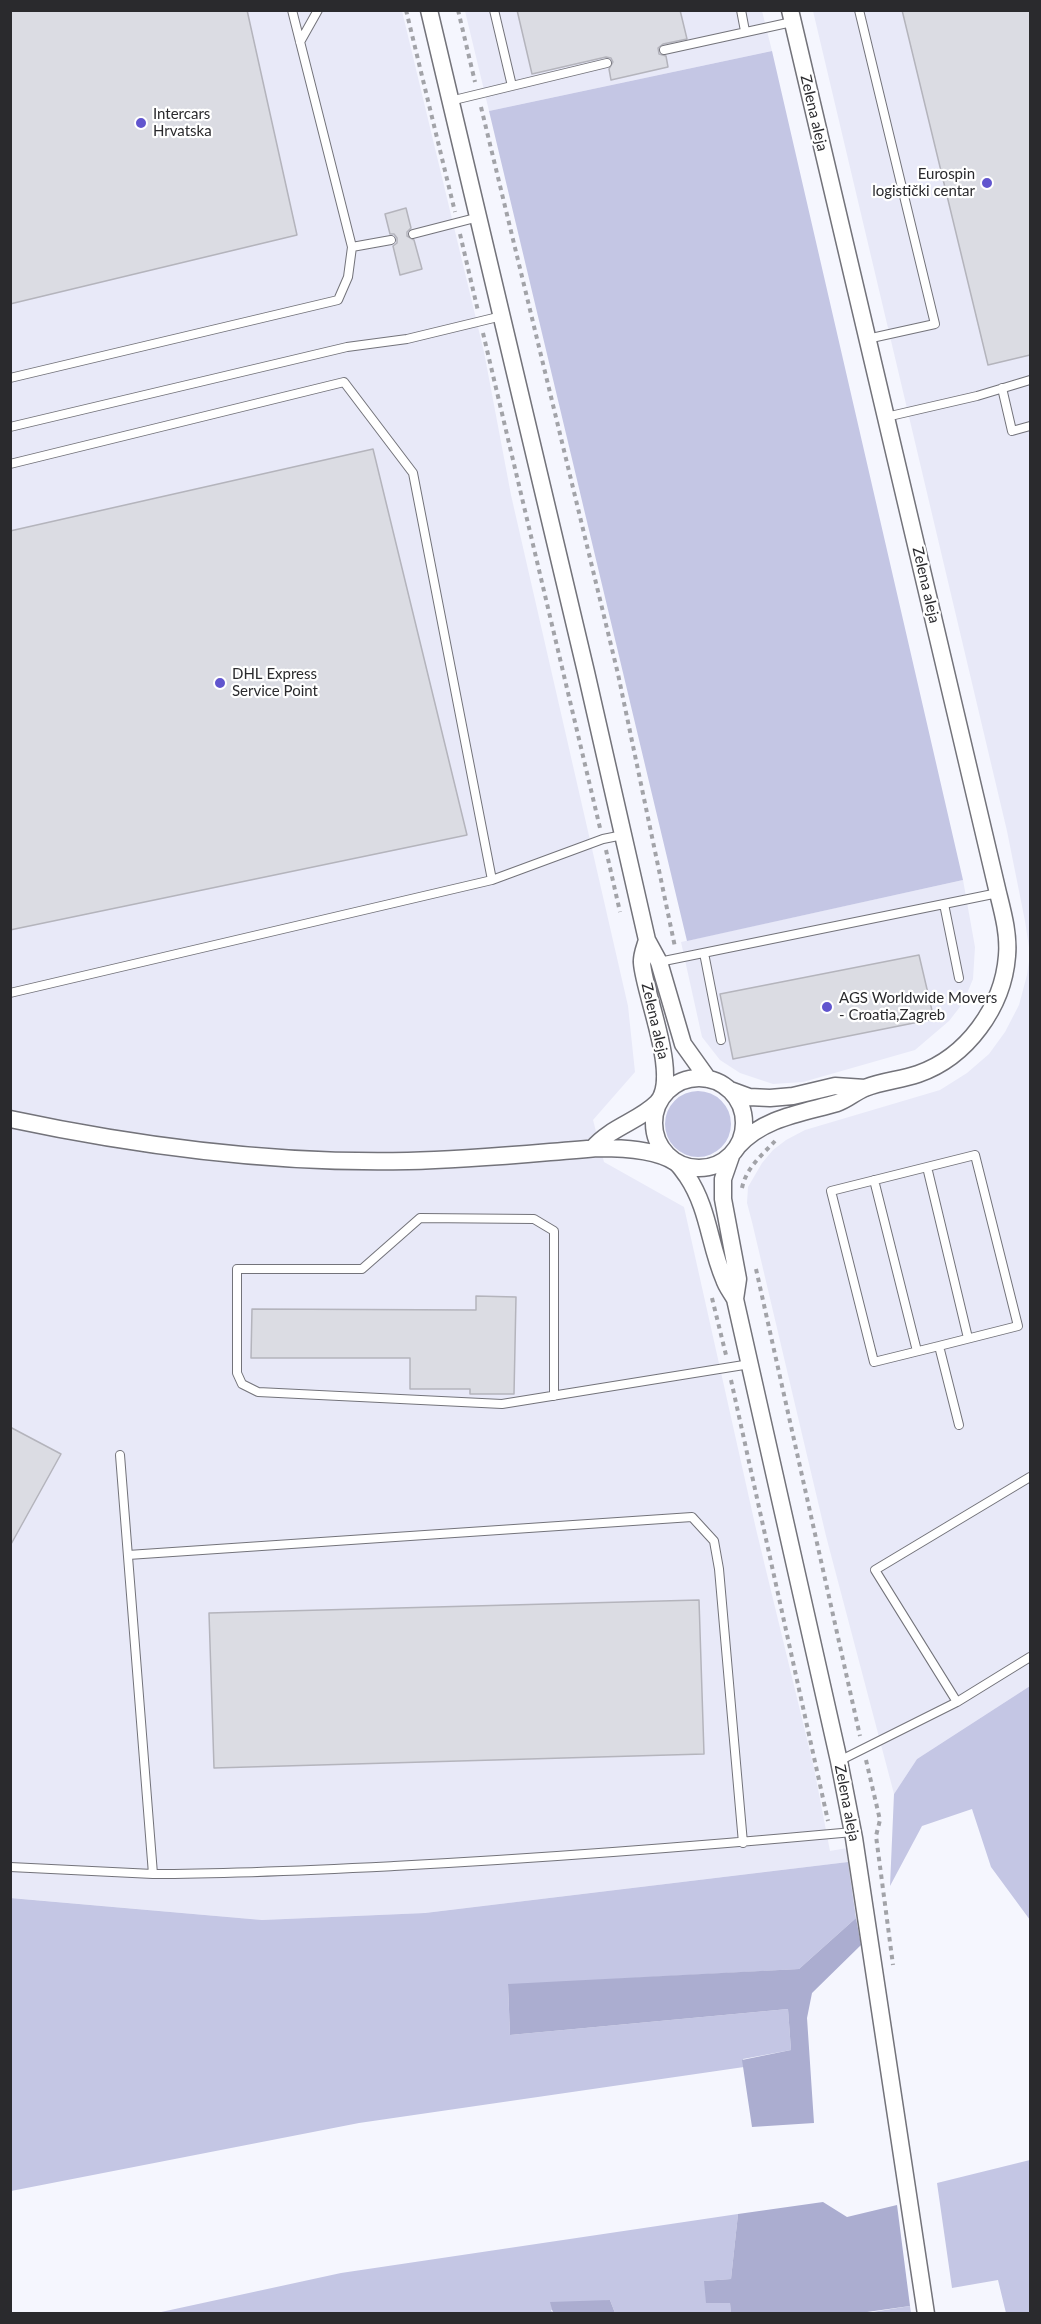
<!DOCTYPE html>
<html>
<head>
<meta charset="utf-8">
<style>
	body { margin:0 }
	#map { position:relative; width:1041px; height:2324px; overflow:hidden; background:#f5f6fe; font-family:Lato,sans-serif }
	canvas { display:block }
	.frame { position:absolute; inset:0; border:12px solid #2a2a2d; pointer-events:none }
</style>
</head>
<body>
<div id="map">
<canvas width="1041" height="2324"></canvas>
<div class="frame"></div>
</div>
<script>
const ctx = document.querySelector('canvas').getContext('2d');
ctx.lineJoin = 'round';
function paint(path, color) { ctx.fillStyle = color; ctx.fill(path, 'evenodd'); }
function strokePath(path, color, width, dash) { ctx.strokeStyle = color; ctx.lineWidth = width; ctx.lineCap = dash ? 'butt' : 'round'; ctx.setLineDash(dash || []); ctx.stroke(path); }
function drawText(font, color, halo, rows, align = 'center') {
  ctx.font = font + ' Lato,sans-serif'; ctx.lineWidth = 4.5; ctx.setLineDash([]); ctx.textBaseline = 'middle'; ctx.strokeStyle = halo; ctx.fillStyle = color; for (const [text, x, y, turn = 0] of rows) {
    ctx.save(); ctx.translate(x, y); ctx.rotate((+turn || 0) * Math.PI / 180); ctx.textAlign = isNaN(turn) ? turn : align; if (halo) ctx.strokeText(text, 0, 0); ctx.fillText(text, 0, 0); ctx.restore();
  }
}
const built = new Path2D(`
	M 10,11 L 402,11 L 484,352 L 511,495 L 628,1006 L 635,1072 L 593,1120 L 604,1162 L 684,1207 L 756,1529 L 814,1768 L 830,1851 L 847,1848 L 848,1862 L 425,1913 L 262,1920 L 11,1898 Z
	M 465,11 L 762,11 L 772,51 L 489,111 Z
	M 813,11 L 1030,11 L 1030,1686 L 917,1759 L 894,1794 L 826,1536 L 752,1222 L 747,1203 L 748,1187 L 762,1163 L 773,1150 L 786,1140 L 805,1130 L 940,1090 L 967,1073 L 989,1054 L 1005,1032 L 1019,1005 L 1027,975 L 1030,954 L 1025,921 L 1007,831 Z
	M 963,880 L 975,947 L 973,979 L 963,1003 L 949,1021 L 915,1050 L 803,1082 L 773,1084 L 740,1073 L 720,1060 L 702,1037 L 681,942 Z`);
const green = new Path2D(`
	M 772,51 L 963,880 L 687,941 L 489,111 Z
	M665 1124a33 33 0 1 1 66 0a33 33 0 1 1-66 0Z
	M 1030,1686 L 1030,1920 L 991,1867 L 972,1809 L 922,1826 L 890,1886 L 894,1794 L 917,1759 Z
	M 848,1862 L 856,1918 L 799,1969 L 508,1985 L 510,2035 L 788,2009 L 791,2050 L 743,2059 L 744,2067 L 359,2123 L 11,2191 L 10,1898 L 262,1920 L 425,1913 Z
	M 1030,2160 L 1030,2313 L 1006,2313 L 998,2280 L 952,2288 L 937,2183 Z
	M 738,2214 L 731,2279 L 705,2281 L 730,2303 L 731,2313 L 615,2313 L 610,2300 L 551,2310 L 553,2314 L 152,2314 L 341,2273 Z
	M 910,2306 L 911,2313 L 860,2314 Z`);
const forest = new Path2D(`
	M 856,1918 L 861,1945 L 812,1993 L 807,2018 L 814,2123 L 752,2127 L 742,2060 L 791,2050 L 788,2009 L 510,2035 L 508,1984 L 799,1969 Z
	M 823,2202 L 847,2217 L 897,2205 L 910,2306 L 860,2313 L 731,2314 L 730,2303 L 706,2303 L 704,2281 L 731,2279 L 738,2214 Z
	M 610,2300 L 615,2313 L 553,2313 L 550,2302 Z`);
const building = new Path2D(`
	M 10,10 L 247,10 L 297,235 L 10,304 Z
	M 517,10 L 680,10 L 687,39 L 663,44 L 658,48 L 659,54 L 666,56 L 668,67 L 611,80 L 609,69 L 613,62 L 611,58 L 606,57 L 532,74 Z
	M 902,10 L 1030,10 L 1030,355 L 988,365 Z
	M 406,208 L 411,228 L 407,232 L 407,236 L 414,240 L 422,269 L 400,275 L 393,246 L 397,243 L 397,238 L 394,234 L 390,234 L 385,214 Z
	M 373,449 L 467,835 L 10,930 L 10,531 Z
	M 919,955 L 934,1019 L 733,1059 L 720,994 Z
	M 476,1296 L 516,1297 L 514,1394 L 470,1394 L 470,1389 L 410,1389 L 410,1358 L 251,1358 L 252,1309 L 476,1310 Z
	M 10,1427 L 61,1454 L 10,1546 Z
	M 699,1600 L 704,1754 L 214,1768 L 209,1613 Z`);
const path = new Path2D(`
	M 406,10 L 455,212
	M 458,10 L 475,82
	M 481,107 L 618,674 L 675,947
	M 460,234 L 478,311
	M 483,333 L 600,828
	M 606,850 L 620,912
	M 742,1188 C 746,1168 762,1155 775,1141
	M 756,1269 L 860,1736
	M 712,1298 L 726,1355
	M 731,1380 L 828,1821
	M 866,1760 L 880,1820 L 876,1836 L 893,1965`);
const lane = new Path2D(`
	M 494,10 L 512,86
	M 741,10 L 745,31
	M 859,10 L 935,324 L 867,339
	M 300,42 L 318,10
	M 664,50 L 792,22
	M 450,101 L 607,63
	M 413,234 L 479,217
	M 352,247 L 391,240
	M 10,378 L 338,300 L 348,277 L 352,247 L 292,10
	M 1002,388 L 1012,431 L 1030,426
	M 886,417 L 977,396 L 1030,380
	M 10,427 L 347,347 L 407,339 L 502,316
	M 10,464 L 344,382 L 413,473 L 492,880
	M 944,904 L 959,978
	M 704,953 L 721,1040
	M 659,962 L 998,893
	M 10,993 L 492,880 L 603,839 L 623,835
	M 927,1167 L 968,1338
	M 874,1180 L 917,1351
	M 939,1346 L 1018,1326 L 975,1155 L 831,1191 L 874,1362 L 939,1346 L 959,1425
	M 554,1396 L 554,1231 L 534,1219 L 420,1218 L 362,1269 L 237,1269 L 237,1373 L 242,1384 L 258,1392 L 502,1404 L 750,1364
	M 128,1555 L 692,1517 L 714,1541 L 719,1569 L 743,1843
	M 957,1702 L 875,1570 L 1030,1477
	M 839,1761 L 957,1702 L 1030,1657
	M 10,1867 L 153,1874 L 120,1455
	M 153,1874 C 233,1874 313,1870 394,1866 C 547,1858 700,1846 853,1832`);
const street = new Path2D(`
	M 429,10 L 586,672 L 647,940 L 659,962 L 683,1044 L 708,1079
	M654 1123a45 45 0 1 1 90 0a45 45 0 1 1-90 0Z
	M 730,1090 L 749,1097 L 770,1098 L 793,1096 L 835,1086 L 865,1088
	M 10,1119 C 137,1146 278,1164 408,1161 C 472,1160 535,1153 599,1148 C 622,1148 655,1149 675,1162 C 680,1165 683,1171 687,1176 C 709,1209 709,1244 724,1279 C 726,1286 731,1292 735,1299 L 839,1761 L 854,1838 L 926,2314
	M 738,1146 C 763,1118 802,1113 837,1103 C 847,1100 855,1092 865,1088 C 882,1081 901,1080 918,1074 C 967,1057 1003,1007 1007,956 C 1009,935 1003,913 998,893 L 790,10
	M 593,1148 C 611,1127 639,1121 657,1103 C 681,1078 644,994 642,963 C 641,956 645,947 647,940
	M 731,1156 L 723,1179 L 723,1199 L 738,1279 L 735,1299`);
const markers = [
	[141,123,6,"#6155ce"],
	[987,183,6,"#6155ce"],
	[220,683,6,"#6155ce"],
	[827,1007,6,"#6155ce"]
];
const streetNames = [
	["Zelena aleja",814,113,77],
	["Zelena aleja",926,585,77],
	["Zelena aleja",655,1021,77],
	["Zelena aleja",847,1803,79]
];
const poiNames = [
	["Intercars",153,114],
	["Hrvatska",153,131],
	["Eurospin",975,174,"right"],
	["logistički centar",975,191,"right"],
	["DHL Express",232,674],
	["Service Point",232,691],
	["AGS Worldwide Movers",839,998],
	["- Croatia,Zagreb",839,1015]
];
paint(built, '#e8e9f8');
paint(green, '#c4c6e4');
paint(forest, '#abadd0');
paint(building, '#dbdce3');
strokePath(building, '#b4b4bc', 1.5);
strokePath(lane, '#73737a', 10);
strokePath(street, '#73737a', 19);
strokePath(path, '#a2a3a8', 4, [4.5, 4.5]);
strokePath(lane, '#fff', 8);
strokePath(street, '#fff', 16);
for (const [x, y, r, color] of markers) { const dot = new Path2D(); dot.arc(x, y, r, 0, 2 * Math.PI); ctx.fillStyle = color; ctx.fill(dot); strokePath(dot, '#fff', 2); }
drawText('15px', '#2a2a2d', '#fff', streetNames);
drawText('15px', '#2a2a2d', '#fff', poiNames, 'left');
</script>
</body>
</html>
